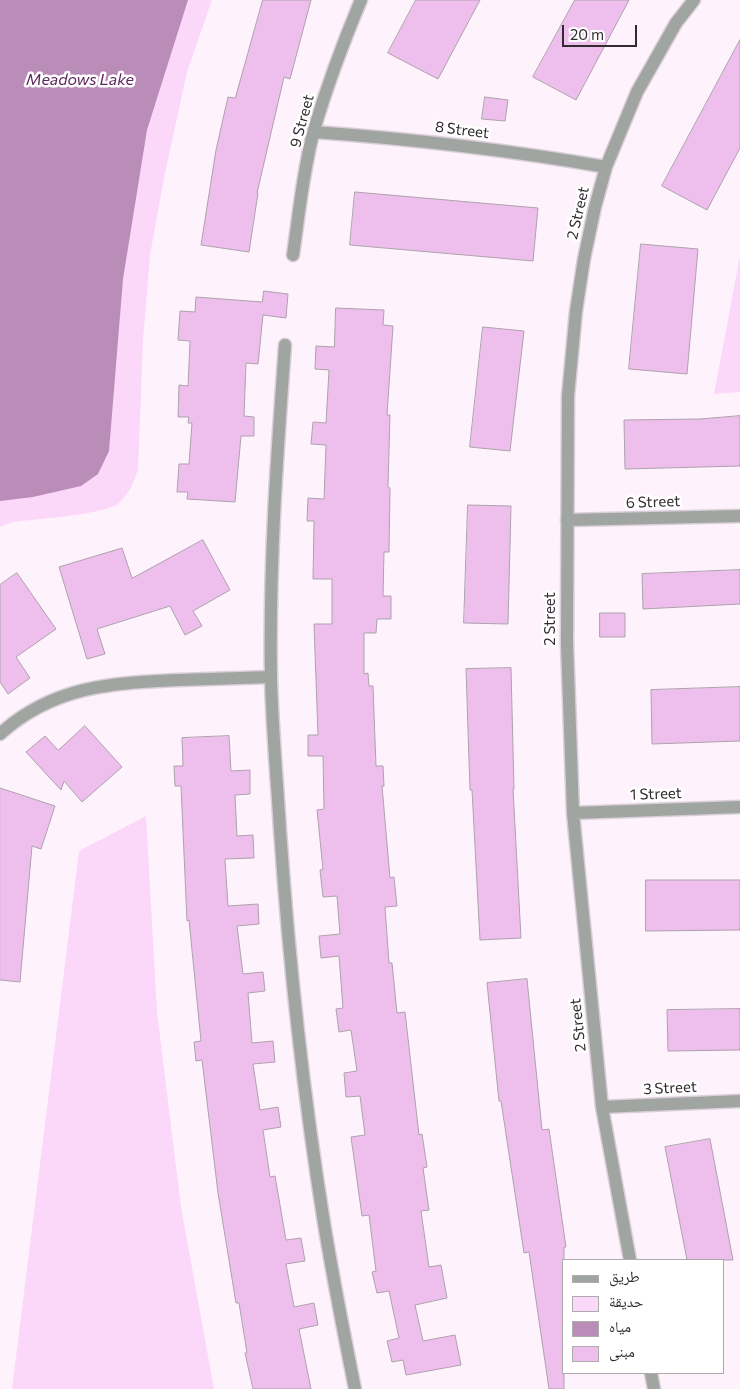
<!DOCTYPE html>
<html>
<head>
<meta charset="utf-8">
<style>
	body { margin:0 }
	#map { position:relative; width:740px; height:1389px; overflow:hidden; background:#fef3fd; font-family:Commissioner,"Noto Naskh Arabic",sans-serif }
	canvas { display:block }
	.legend { position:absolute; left:562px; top:1259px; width:162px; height:115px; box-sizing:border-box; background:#fff; border:1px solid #adabac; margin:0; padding:6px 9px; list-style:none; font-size:15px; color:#312c30 }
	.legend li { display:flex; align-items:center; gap:10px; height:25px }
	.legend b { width:25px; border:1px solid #adabac }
	.scale { position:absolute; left:562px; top:25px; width:75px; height:22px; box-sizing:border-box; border:2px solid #312c30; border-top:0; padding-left:6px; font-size:15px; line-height:18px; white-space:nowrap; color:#312c30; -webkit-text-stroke:4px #fff; paint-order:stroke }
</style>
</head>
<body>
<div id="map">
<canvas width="740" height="1389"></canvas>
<ul class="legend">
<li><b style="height:6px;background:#a0a5a1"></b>طريق</li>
<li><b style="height:14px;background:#fbd7f9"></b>حديقة</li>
<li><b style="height:14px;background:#ba8cb8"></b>مياه</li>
<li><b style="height:14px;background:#eebeec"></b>مبنى</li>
</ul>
<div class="scale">20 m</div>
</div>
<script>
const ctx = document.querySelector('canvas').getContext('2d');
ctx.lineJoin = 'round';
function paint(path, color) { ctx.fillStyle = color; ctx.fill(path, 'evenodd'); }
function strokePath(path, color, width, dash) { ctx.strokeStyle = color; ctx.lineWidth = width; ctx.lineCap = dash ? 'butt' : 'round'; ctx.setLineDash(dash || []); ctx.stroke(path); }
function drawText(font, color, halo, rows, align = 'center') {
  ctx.font = font + ' Commissioner,sans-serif'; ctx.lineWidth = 5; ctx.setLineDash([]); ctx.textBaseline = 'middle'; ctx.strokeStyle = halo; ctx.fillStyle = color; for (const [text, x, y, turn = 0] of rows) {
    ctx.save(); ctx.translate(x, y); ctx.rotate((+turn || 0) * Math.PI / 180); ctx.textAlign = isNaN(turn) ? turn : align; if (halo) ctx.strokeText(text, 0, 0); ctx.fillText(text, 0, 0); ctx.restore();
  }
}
const green = new Path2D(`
	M 0,0 L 212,0 L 187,72 L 164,178 L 150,255 L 143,340 L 138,470 C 134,482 129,494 119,503 C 105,515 34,519 13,522 L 0,527 Z
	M 740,257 L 740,392 L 714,394 L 739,261 Z
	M 146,816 L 157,1012 L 181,1207 L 214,1389 L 12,1389 L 79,851 Z`);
const water = new Path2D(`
	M 0,0 L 188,0 L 147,130 L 123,279 L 109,451 L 98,474 L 81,486 L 33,497 L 0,501 Z`);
const building = new Path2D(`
	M 263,0 L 311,0 L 290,79 L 284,77 L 257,193 L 258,193 L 249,252 L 201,245 L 216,150 L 228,97 L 235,98 Z
	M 416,0 L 480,0 L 438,79 L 388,53 Z
	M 575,0 L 629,0 L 576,100 L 533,77 Z
	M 740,40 L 740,148 L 707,210 L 662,186 Z
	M 485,97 L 508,100 L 505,121 L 482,119 Z
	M 355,192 L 538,208 L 533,261 L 350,245 Z
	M 641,244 L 698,249 L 687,374 L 629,369 Z
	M 264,291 L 288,294 L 286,318 L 263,315 L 258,364 L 246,363 L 244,416 L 254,417 L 254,436 L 241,436 L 235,502 L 187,499 L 188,492 L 177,492 L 179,464 L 189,464 L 192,423 L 188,423 L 189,417 L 178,417 L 179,385 L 188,386 L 190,341 L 178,340 L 180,311 L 195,312 L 196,297 L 262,302 Z
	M 336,308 L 384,310 L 383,325 L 393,326 L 387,415 L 390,415 L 388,487 L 390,488 L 389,552 L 384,552 L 383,596 L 391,596 L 391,619 L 377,619 L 376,633 L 364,633 L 364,674 L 368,673 L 369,686 L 373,686 L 376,766 L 383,766 L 384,786 L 382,786 L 390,878 L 394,877 L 397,906 L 385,907 L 389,963 L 392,963 L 397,1013 L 405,1012 L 419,1135 L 422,1134 L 427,1167 L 423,1168 L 429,1210 L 421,1211 L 429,1267 L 441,1265 L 447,1298 L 415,1305 L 423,1341 L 455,1335 L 461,1365 L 406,1375 L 403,1360 L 392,1362 L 387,1341 L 399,1338 L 389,1291 L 377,1293 L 372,1272 L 376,1271 L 369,1215 L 362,1216 L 351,1137 L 365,1135 L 360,1096 L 346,1097 L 344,1073 L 357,1071 L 351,1030 L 339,1032 L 336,1009 L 343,1008 L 339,956 L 321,958 L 319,936 L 340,934 L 337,896 L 323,897 L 320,870 L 323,869 L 317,810 L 324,809 L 323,756 L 308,756 L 308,735 L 318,735 L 314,624 L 332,624 L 332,579 L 313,579 L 314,521 L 307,521 L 308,498 L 324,499 L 326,445 L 311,444 L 313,422 L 326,423 L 329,370 L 315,369 L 316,346 L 334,347 Z
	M 483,327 L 524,331 L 510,451 L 470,447 Z
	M 740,416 L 740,466 L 625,469 L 624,420 L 700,419 Z
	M 468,505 L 511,506 L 508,624 L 464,623 Z
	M 203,540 L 230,590 L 193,611 L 202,626 L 185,635 L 170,606 L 97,629 L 105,654 L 87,659 L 59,567 L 122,548 L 132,578 Z
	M 740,570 L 740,604 L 643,609 L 642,574 Z
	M 17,573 L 56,629 L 16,657 L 30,678 L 8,694 L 0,682 L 0,585 Z
	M 600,613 L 625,613 L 625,637 L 600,637 Z
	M 511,668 L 514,789 L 513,789 L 521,938 L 480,940 L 472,790 L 470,790 L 466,669 Z
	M 740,687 L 740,741 L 652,744 L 651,690 Z
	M 85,726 L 122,767 L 82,802 L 64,781 L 61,790 L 26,752 L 45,736 L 58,750 Z
	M 229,736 L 231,771 L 250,770 L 250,794 L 235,795 L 237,836 L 253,835 L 254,858 L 225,859 L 228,906 L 258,904 L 259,924 L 237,926 L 243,974 L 263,972 L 265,991 L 248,993 L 252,1043 L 273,1041 L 275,1062 L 253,1064 L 260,1110 L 278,1107 L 281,1127 L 263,1130 L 270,1177 L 275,1176 L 286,1240 L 301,1238 L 305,1261 L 286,1264 L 294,1307 L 314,1303 L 318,1325 L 299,1329 L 311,1389 L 253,1389 L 245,1353 L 247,1353 L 239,1303 L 236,1303 L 218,1193 L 202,1060 L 196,1061 L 194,1042 L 201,1041 L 189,920 L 187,921 L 181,786 L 175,786 L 174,766 L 183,766 L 182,738 Z
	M 0,788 L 55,806 L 41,849 L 32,846 L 20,982 L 0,980 Z
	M 646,880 L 740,880 L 740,930 L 646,931 Z
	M 527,979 L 542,1130 L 549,1129 L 566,1247 L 564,1247 L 564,1389 L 549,1389 L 529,1252 L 524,1253 L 501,1101 L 499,1101 L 487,983 Z
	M 740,1009 L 740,1050 L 668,1051 L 667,1010 Z
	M 710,1139 L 733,1260 L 687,1260 L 665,1147 Z`);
const street = new Path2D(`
	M 314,132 C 412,139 509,150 606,167
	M 293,255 C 299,214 303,171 314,130 C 327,86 343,43 361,0
	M 285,345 C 277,455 269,566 271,677 C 272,728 277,779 280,830 C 289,962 303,1092 324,1223 C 333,1278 344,1334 355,1389
	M 567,520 L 740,516
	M 0,734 C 53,686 111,683 179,680 C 210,679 241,678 271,677
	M 573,813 L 740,807
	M 602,1107 L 740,1101
	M 630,1260 L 602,1107 L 573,813 L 567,643 L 568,396 L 576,311 L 584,259 L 595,207 L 606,167 L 637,92 L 676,23 L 694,0
	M 651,1373 L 654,1389`);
const streetNames = [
	["9 Street",302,121,-75],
	["8 Street",462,130,7],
	["2 Street",578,213,-77],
	["6 Street",653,502,-2],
	["2 Street",550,619,-90],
	["1 Street",656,794,-2],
	["2 Street",578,1025,-96],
	["3 Street",670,1088,-3]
];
const waterNames = [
	["Meadows Lake",80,80]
];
paint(green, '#fbd7f9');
paint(water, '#ba8cb8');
paint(building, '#eebeec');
strokePath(building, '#ada2ac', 1);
strokePath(street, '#d9cfd8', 15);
strokePath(street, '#a0a5a1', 12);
drawText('15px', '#312c30', '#fff', streetNames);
drawText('italic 16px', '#5e265e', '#fff', waterNames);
</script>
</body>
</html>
